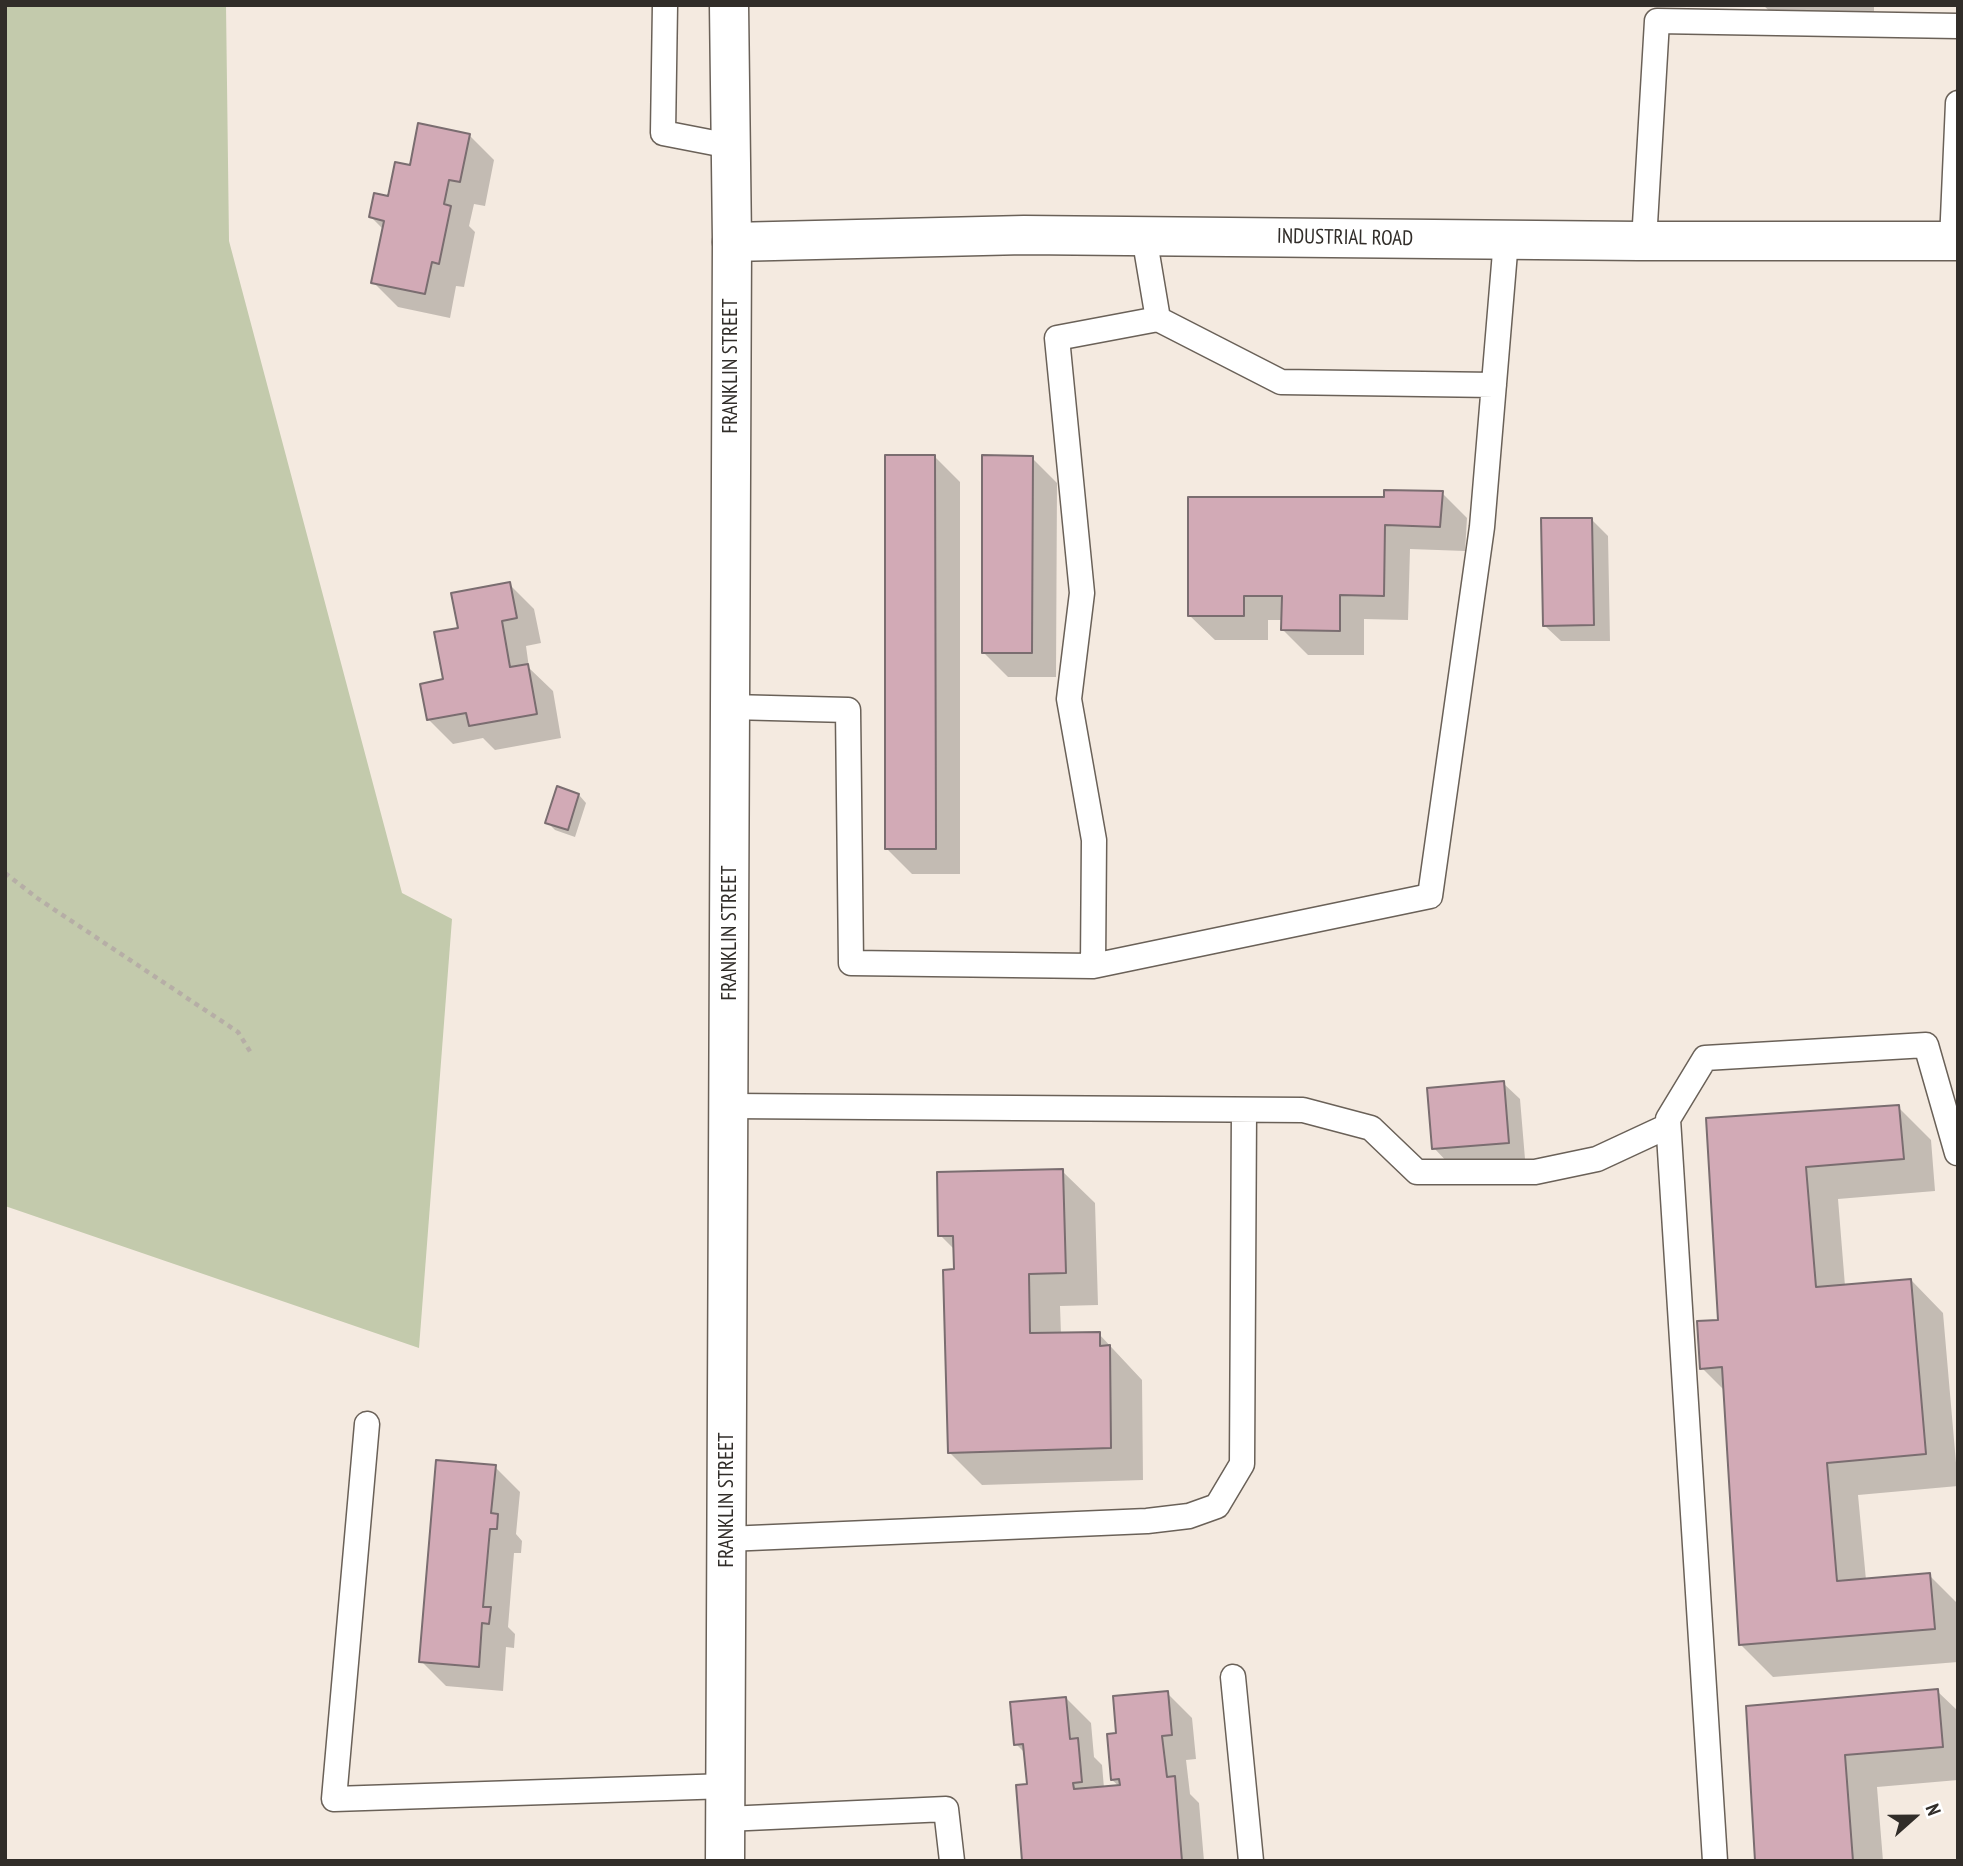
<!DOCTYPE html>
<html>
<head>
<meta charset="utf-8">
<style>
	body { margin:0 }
	#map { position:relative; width:1963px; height:1866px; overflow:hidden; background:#f4eae0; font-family:"PT Sans Narrow",sans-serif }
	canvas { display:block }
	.frame { position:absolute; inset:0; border:7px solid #312d29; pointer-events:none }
	.north { position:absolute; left:1879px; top:1782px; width:70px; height:70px; -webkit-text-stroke:5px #fff; paint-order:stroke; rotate:69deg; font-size:19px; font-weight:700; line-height:28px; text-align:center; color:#312d29 }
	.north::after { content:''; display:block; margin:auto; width:24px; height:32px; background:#312d29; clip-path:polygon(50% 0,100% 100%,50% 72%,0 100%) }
</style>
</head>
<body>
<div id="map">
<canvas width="1963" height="1866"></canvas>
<div class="frame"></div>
<div class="north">N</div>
</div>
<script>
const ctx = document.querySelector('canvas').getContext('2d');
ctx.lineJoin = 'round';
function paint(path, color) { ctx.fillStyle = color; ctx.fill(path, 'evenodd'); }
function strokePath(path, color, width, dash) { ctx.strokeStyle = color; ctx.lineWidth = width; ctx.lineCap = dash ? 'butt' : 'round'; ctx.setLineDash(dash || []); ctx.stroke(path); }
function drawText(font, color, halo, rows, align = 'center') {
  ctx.font = font + ' "PT Sans Narrow",sans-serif'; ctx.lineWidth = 7; ctx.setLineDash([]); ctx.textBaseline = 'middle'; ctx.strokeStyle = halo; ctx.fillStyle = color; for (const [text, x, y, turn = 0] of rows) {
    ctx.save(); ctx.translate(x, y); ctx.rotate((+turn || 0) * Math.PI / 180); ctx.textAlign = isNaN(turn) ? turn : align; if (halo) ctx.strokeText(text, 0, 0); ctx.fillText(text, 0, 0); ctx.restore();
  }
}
const green = new Path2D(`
	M 5,5 L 226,5 L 229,241 L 402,893 L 452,919 L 419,1348 L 5,1206 Z`);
const shadow = new Path2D(`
	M 1763,5 L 1874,5 L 1874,20 L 1779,20 Z
	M 469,135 L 494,160 L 485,206 L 474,204 L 469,226 L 475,232 L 464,287 L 456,286 L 450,318 L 398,307 L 373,282 L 384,230 L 371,217 L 389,198 L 411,167 Z
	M 935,457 L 960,482 L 960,874 L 912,874 L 887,849 Z
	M 1032,458 L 1057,483 L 1056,677 L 1008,677 L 983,652 Z
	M 1442,493 L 1467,518 L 1465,551 L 1410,549 L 1408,620 L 1364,619 L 1364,655 L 1308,655 L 1283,630 L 1283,620 L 1268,620 L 1268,640 L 1215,640 L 1190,616 L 1386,498 Z
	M 1591,519 L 1608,536 L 1610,641 L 1561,641 L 1544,625 Z
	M 509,584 L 534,609 L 541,643 L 526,646 L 529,668 L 553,691 L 561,738 L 495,750 L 483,738 L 453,744 L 428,719 L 445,681 L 460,629 Z
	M 579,795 L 586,803 L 575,837 L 555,830 L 547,822 Z
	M 1503,1083 L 1520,1099 L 1525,1159 L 1450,1165 L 1434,1148 Z
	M 1898,1107 L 1931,1140 L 1935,1191 L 1838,1199 L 1845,1286 L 1911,1280 L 1943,1313 L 1958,1486 L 1858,1495 L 1866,1580 L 1929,1575 L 1958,1604 L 1958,1662 L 1773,1677 L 1740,1644 L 1725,1391 L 1702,1368 L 1720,1321 L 1707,1119 Z
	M 1062,1171 L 1095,1203 L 1098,1305 L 1060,1306 L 1061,1335 L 1099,1334 L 1142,1380 L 1143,1480 L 982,1485 L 949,1452 L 955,1250 L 940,1235 Z
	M 495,1467 L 520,1492 L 516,1534 L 522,1541 L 521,1553 L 514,1553 L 508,1627 L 515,1634 L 514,1648 L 506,1647 L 503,1691 L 446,1686 L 421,1661 Z
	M 1937,1691 L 1958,1711 L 1958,1780 L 1877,1787 L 1883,1861 L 1757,1861 L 1748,1708 Z
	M 1167,1693 L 1192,1718 L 1196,1759 L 1186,1760 L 1190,1794 L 1199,1803 L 1204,1861 L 1024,1861 L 1029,1786 L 1026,1754 L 1016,1744 L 1066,1698 L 1091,1723 L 1094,1757 L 1102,1765 L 1104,1788 L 1120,1787 L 1112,1780 L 1118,1734 Z`);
const building = new Path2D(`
	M 418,123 L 470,134 L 460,182 L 449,180 L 444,204 L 451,206 L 439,264 L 432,262 L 425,294 L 371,283 L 384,221 L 369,217 L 374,193 L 388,196 L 395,162 L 410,165 Z
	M 885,455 L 935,455 L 936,849 L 885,849 Z
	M 982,455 L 1033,456 L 1032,653 L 982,653 Z
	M 1384,490 L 1443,491 L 1440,527 L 1385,525 L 1384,596 L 1340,595 L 1340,631 L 1281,630 L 1282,596 L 1244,596 L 1244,616 L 1188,616 L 1188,497 L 1384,497 Z
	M 1541,518 L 1592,518 L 1594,625 L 1543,626 Z
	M 510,582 L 517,618 L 502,621 L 510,667 L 528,664 L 537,714 L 469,726 L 466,713 L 427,720 L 420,684 L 443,679 L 434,632 L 458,628 L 451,593 Z
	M 557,786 L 579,794 L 568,830 L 545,823 Z
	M 1504,1081 L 1509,1143 L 1432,1149 L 1427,1088 Z
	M 1899,1105 L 1904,1159 L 1806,1167 L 1816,1287 L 1911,1279 L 1926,1454 L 1827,1463 L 1837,1581 L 1930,1573 L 1935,1629 L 1739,1645 L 1722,1367 L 1700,1369 L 1697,1321 L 1718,1320 L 1706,1118 Z
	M 1063,1169 L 1066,1273 L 1029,1274 L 1030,1333 L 1100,1332 L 1100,1346 L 1110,1345 L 1111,1448 L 948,1453 L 943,1270 L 954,1269 L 953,1236 L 938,1236 L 937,1172 Z
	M 436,1460 L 496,1465 L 491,1513 L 498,1514 L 497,1529 L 490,1529 L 483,1607 L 491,1607 L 489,1624 L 482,1623 L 479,1667 L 419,1662 Z
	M 1938,1689 L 1943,1747 L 1845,1755 L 1853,1861 L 1755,1861 L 1746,1706 Z
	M 1168,1691 L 1172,1735 L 1162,1736 L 1167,1777 L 1175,1776 L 1182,1861 L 1022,1861 L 1016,1785 L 1027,1784 L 1023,1744 L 1014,1745 L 1010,1702 L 1066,1697 L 1070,1739 L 1078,1738 L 1082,1782 L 1073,1783 L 1074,1789 L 1120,1785 L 1119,1779 L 1111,1780 L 1107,1734 L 1116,1733 L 1113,1696 Z`);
const path = new Path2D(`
	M 5,873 L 37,898 L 238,1032 L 251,1053`);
const service = new Path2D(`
	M 665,5 L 663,133 L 730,146
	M 1144,236 L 1158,319 L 1281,382 L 1494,385
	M 1644,241 L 1657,21 L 1958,26
	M 1952,241 L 1958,103
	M 731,707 L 848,710 L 851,963 L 1093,966 L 1430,896 L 1482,527 L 1506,240
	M 1093,966 L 1094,840 L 1069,699 L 1082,593 L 1057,338 L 1158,319
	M 729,1106 L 1303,1110 L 1371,1128 L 1417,1172 L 1535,1172 L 1597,1159 L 1668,1126
	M 367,1424 L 334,1799 L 727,1786
	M 727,1539 L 1147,1521 L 1189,1516 L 1217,1506 L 1242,1464 L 1244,1110
	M 1233,1677 L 1251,1861
	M 726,1819 L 946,1809 L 952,1861
	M 1715,1861 L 1668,1119 L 1705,1058 L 1926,1045 L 1957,1153`);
const minor = new Path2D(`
	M 732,242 L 1024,235 L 1639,241 L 1958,241`);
const secondary = new Path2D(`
	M 725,1861 L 732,242 L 729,5`);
const streetNames = [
	["INDUSTRIAL ROAD",1345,238,1],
	["FRANKLIN STREET",731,366,-90],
	["FRANKLIN STREET",730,933,-90],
	["FRANKLIN STREET",727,1500,-90]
];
paint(green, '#c3caac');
paint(shadow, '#0003');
paint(building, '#d2aab6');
strokePath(building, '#7a6d70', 2);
strokePath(service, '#6a6158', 27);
strokePath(minor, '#6a6158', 41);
strokePath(secondary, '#6a6158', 41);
strokePath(path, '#b6aea6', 4.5, [5, 5]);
strokePath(service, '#fff', 24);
strokePath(minor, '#fff', 38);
strokePath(secondary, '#fff', 38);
drawText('21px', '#312d29', '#fff', streetNames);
</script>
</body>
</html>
